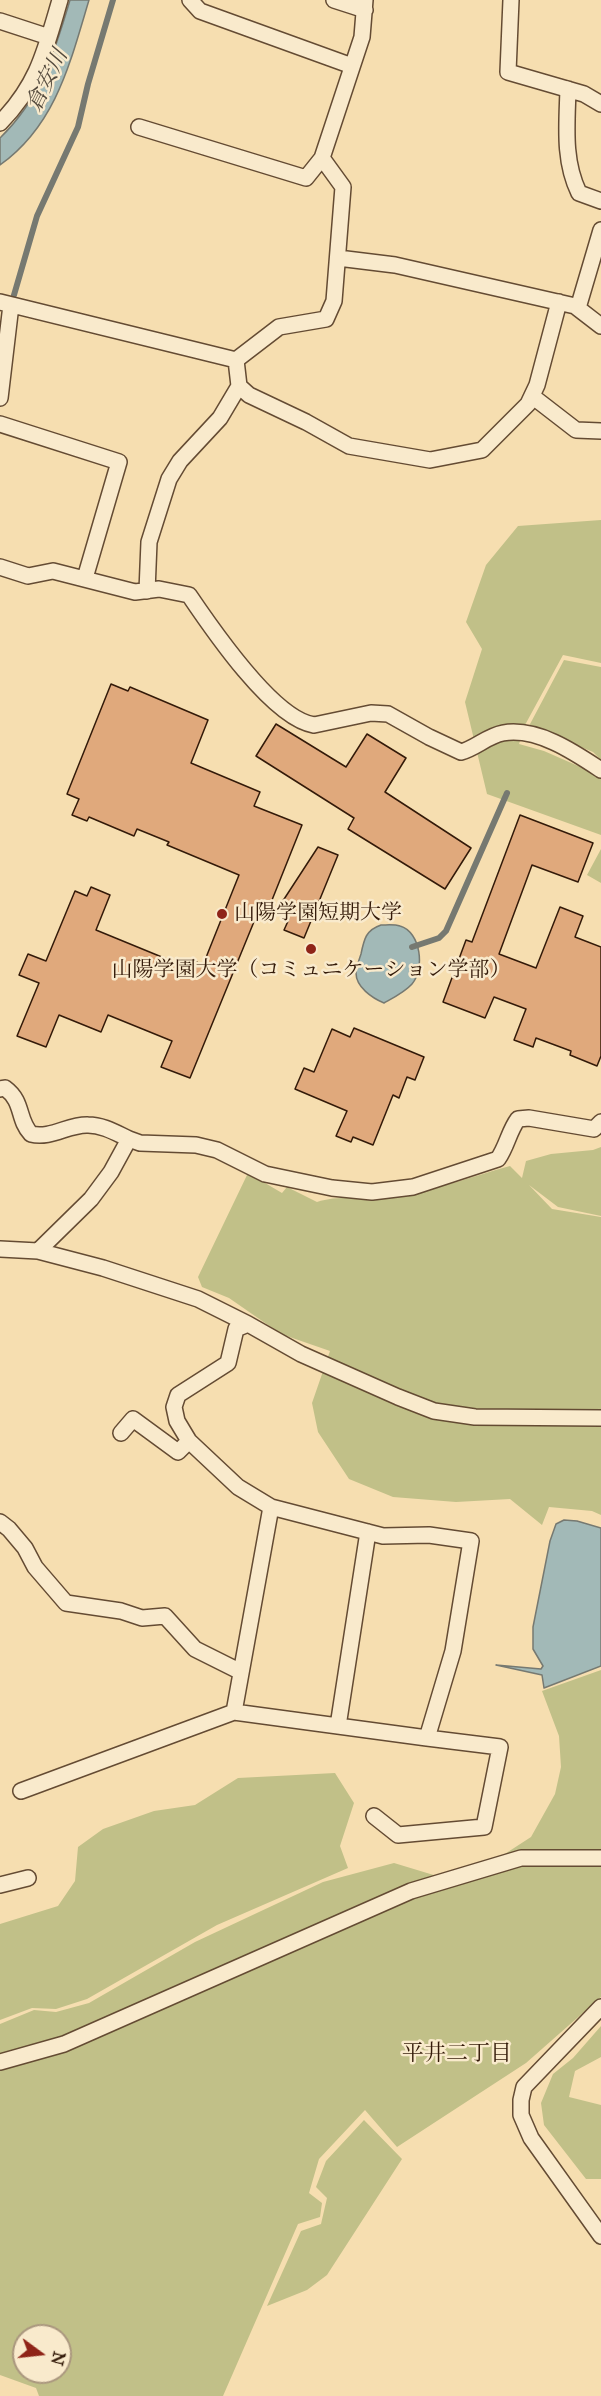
<!DOCTYPE html>
<html>
<head>
<meta charset="utf-8">
<style>
	body { margin:0 }
	#map { position:relative; width:601px; height:2396px; overflow:hidden; background:#f6deb0; font-family:"IM FELL Great Primer",serif }
	canvas { display:block }
	.north { position:absolute; left:12px; top:2324px; width:60px; height:60px; box-sizing:border-box; background:#f9eacc; border:2px solid #aa977e; border-radius:50%; rotate:105deg; font-size:16px; font-weight:700; line-height:24px; text-align:center; color:#331a09 }
	.north::after { content:''; display:block; margin:auto; width:21px; height:27px; background:#8f2418; clip-path:polygon(50% 0,100% 100%,50% 72%,0 100%) }
</style>
</head>
<body>
<div id="map">
<canvas width="601" height="2396"></canvas>
<div class="north">N</div>
</div>
<script>
const ctx = document.querySelector('canvas').getContext('2d');
ctx.lineJoin = 'round';
function paint(path, color) { ctx.fillStyle = color; ctx.fill(path, 'evenodd'); }
function strokePath(path, color, width, dash) { ctx.strokeStyle = color; ctx.lineWidth = width; ctx.lineCap = dash ? 'butt' : 'round'; ctx.setLineDash(dash || []); ctx.stroke(path); }
function drawText(font, color, halo, rows, align = 'center') {
  ctx.font = font + ' "IM FELL Great Primer","Noto Serif JP",serif'; ctx.lineWidth = 5; ctx.setLineDash([]); ctx.textBaseline = 'middle'; ctx.strokeStyle = halo; ctx.fillStyle = color; for (const [text, x, y, turn = 0] of rows) {
    ctx.save(); ctx.translate(x, y); ctx.rotate((+turn || 0) * Math.PI / 180); ctx.textAlign = isNaN(turn) ? turn : align; if (halo) ctx.strokeText(text, 0, 0); ctx.fillText(text, 0, 0); ctx.restore();
  }
}
const green = new Path2D(`
	M 601,520 L 601,663 L 563,655 L 525,725 L 519,744 L 544,751 L 601,776 L 601,835 L 487,794 L 465,702 L 482,649 L 466,622 L 486,565 L 518,526 Z
	M 564,660 L 601,667 L 601,760 L 593,752 L 529,726 Z
	M 601,849 L 601,883 L 587,875 Z
	M 601,1147 L 601,1216 L 558,1207 L 529,1185 L 552,1209 L 601,1217 L 601,1515 L 592,1511 L 549,1507 L 542,1525 L 510,1499 L 456,1502 L 393,1497 L 349,1479 L 318,1432 L 312,1403 L 330,1351 L 281,1334 L 229,1298 L 202,1287 L 198,1277 L 248,1173 L 282,1193 L 287,1187 L 317,1202 C 343,1193 374,1202 401,1196 C 438,1189 474,1176 510,1166 L 522,1178 L 526,1161 L 551,1154 L 593,1150 Z
	M 601,1670 L 601,1997 L 526,2063 L 397,2147 L 365,2110 L 319,2159 L 309,2193 L 322,2203 L 320,2217 L 298,2224 L 223,2396 L 39,2396 L 36,2388 L 0,2375 L 0,2024 L 34,2010 L 56,2012 L 89,2003 L 195,1942 L 323,1882 L 394,1863 L 460,1883 L 531,1837 L 555,1794 L 561,1767 L 559,1736 L 542,1691 ZM 24,2336 L 60,2336 L 60,2372 L 24,2372 Z
	M 335,1773 L 354,1803 L 340,1846 L 348,1868 L 217,1925 L 87,1999 L 56,2009 L 32,2008 L 0,2020 L 0,1924 L 58,1906 L 75,1881 L 78,1847 L 103,1829 L 154,1811 L 195,1805 L 238,1778 Z
	M 601,2026 L 601,2057 L 575,2071 L 569,2097 L 601,2105 L 601,2179 L 586,2179 L 544,2125 L 541,2103 L 553,2074 L 573,2058 Z
	M 364,2120 L 402,2159 L 327,2275 L 307,2290 L 267,2306 L 301,2231 L 321,2224 L 327,2198 L 316,2187 L 326,2161 Z`);
const water = new Path2D(`
	M 70,0 L 89,0 C 70,63 56,125 0,165 L 0,138 C 41,98 54,54 70,0 Z
	M 381,925 C 387,925 394,924 400,926 C 421,932 425,969 412,984 C 405,992 393,998 384,1003 C 372,998 356,987 356,973 C 356,967 359,960 361,954 C 364,939 366,930 381,925 Z
	M 564,1520 L 577,1521 L 601,1528 L 601,1666 L 544,1688 L 542,1675 L 496,1665 L 541,1669 L 543,1666 L 533,1649 L 533,1627 L 550,1541 L 556,1524 Z`);
const stream = new Path2D(`
	M 14,295 L 37,216 L 78,127 L 88,84 L 113,0
	M 412,947 L 439,938 L 446,931 L 507,793`);
const building = new Path2D(`
	M 111,684 L 128,691 L 130,687 L 208,720 L 191,763 L 260,792 L 254,806 L 302,825 L 268,910 L 260,907 L 190,1078 L 161,1067 L 172,1041 L 108,1015 L 101,1032 L 59,1015 L 46,1047 L 17,1036 L 39,983 L 19,975 L 28,954 L 46,961 L 75,891 L 87,896 L 91,887 L 110,895 L 96,930 L 191,969 L 194,961 L 203,965 L 239,875 L 167,845 L 169,842 L 137,829 L 134,836 L 89,817 L 87,821 L 72,815 L 79,799 L 67,794 Z
	M 276,724 L 346,767 L 367,734 L 406,758 L 385,792 L 471,848 L 445,889 L 348,829 L 354,818 L 256,756 Z
	M 520,815 L 593,843 L 578,882 L 532,865 L 499,954 L 536,968 L 560,907 L 583,916 L 575,937 L 601,947 L 601,1056 L 597,1066 L 570,1055 L 571,1051 L 536,1038 L 533,1047 L 514,1040 L 526,1009 L 494,997 L 485,1018 L 443,1002 L 466,940 L 472,942 Z
	M 318,847 L 338,855 L 304,938 L 284,930 L 289,919 L 275,913 Z
	M 354,1028 L 424,1057 L 415,1080 L 407,1077 L 399,1098 L 393,1095 L 373,1145 L 353,1137 L 351,1142 L 336,1136 L 347,1111 L 295,1089 L 304,1068 L 314,1072 L 332,1029 L 350,1037 Z`);
const minor = new Path2D(`
	M 190,0 L 200,11 L 352,66
	M 334,0 L 365,10
	M 511,0 L 508,72 L 584,94 L 601,104
	M 0,21 L 49,37
	M 568,89 C 567,125 563,160 579,193 L 601,201
	M 0,123 C 38,84 45,51 60,0
	M 139,127 L 306,178 L 322,158
	M 338,258 L 395,265 L 575,306 L 601,326
	M 0,302 L 236,360
	M 578,308 L 601,230
	M 236,360 L 239,386 L 249,395 L 306,422 L 349,446 L 430,460 L 482,450 L 528,404 L 537,385 L 559,302
	M 236,360 L 279,327 L 326,319 L 334,301 L 343,187 L 322,158 L 362,37 L 365,0
	M 532,396 L 576,430 L 601,431
	M 0,398 L 11,305
	M 0,424 L 119,462 L 85,578
	M 0,567 L 28,576 L 53,571 L 135,592 L 159,589 L 189,595 C 212,629 273,719 314,725 L 371,713 L 388,714 L 429,737 L 461,752 C 476,748 487,736 503,733 C 537,727 574,752 601,770
	M 147,591 L 149,542 L 169,479 L 180,461 L 220,418 L 239,386
	M 0,1089 L 5,1088 C 24,1102 17,1119 31,1134 C 51,1139 69,1124 88,1125 C 103,1125 116,1133 129,1139
	M 0,1249 L 38,1251 L 103,1268 L 198,1299 L 248,1324 L 301,1354 L 398,1397 L 434,1411 L 475,1417 L 601,1418
	M 38,1251 L 91,1199 L 111,1172 L 129,1139 L 140,1143 L 196,1145 L 217,1150 L 265,1174 L 332,1188 L 372,1192 L 413,1187 L 498,1159 C 507,1146 509,1131 518,1119 L 529,1118 L 594,1129 L 601,1122
	M 121,1433 L 133,1419 L 178,1452 L 189,1441
	M 0,1522 L 9,1529 L 25,1548 L 35,1567 L 66,1603 L 121,1611 L 142,1618 L 165,1616 L 195,1649 L 241,1672
	M 234,1712 L 271,1507
	M 338,1726 L 368,1532
	M 21,1791 L 234,1712 L 427,1738 L 453,1651 L 471,1541 L 429,1535 L 383,1536 L 271,1507 L 238,1487 L 189,1441 L 177,1421 L 174,1407 L 178,1395 L 228,1363 L 236,1329 L 248,1324
	M 374,1816 L 398,1835 L 484,1827 L 500,1747 L 427,1738
	M 0,1885 L 28,1878
	M 601,2007 L 524,2087 L 521,2100 L 521,2115 L 531,2138 L 601,2236
	M 0,2062 L 64,2044 L 411,1891 L 521,1858 L 601,1858`);
const markers = [
	[222,914,6,"#8f2418"],
	[311,949,6,"#8f2418"]
];
const poiNames = [
	["山陽学園短期大学",234,914],
	["山陽学園大学（コミュニケーション学部）",311,971,"center"]
];
const waterNames = [
	["倉安川",48,81,-64]
];
const neighbourhoodNames = [
	["平井二丁目",457,2055]
];
paint(green, '#c1c088');
paint(water, '#a2b9b7');
strokePath(water, '#767971', 1.5);
strokePath(stream, '#767971', 6);
paint(building, '#e0a97c');
strokePath(building, '#331a09', 1.5);
strokePath(minor, '#644b33', 18);
strokePath(minor, '#f9eacc', 15);
for (const [x, y, r, color] of markers) { const dot = new Path2D(); dot.arc(x, y, r, 0, 2 * Math.PI); ctx.fillStyle = color; ctx.fill(dot); strokePath(dot, '#f9eacc', 2); }
drawText('21px', '#331a09', '#f9eacc', poiNames, 'left');
drawText('italic 22px', '#544a3d', '#f9eacc', waterNames);
drawText('22px', '#331a09', '#f9eacc', neighbourhoodNames);
</script>
</body>
</html>
